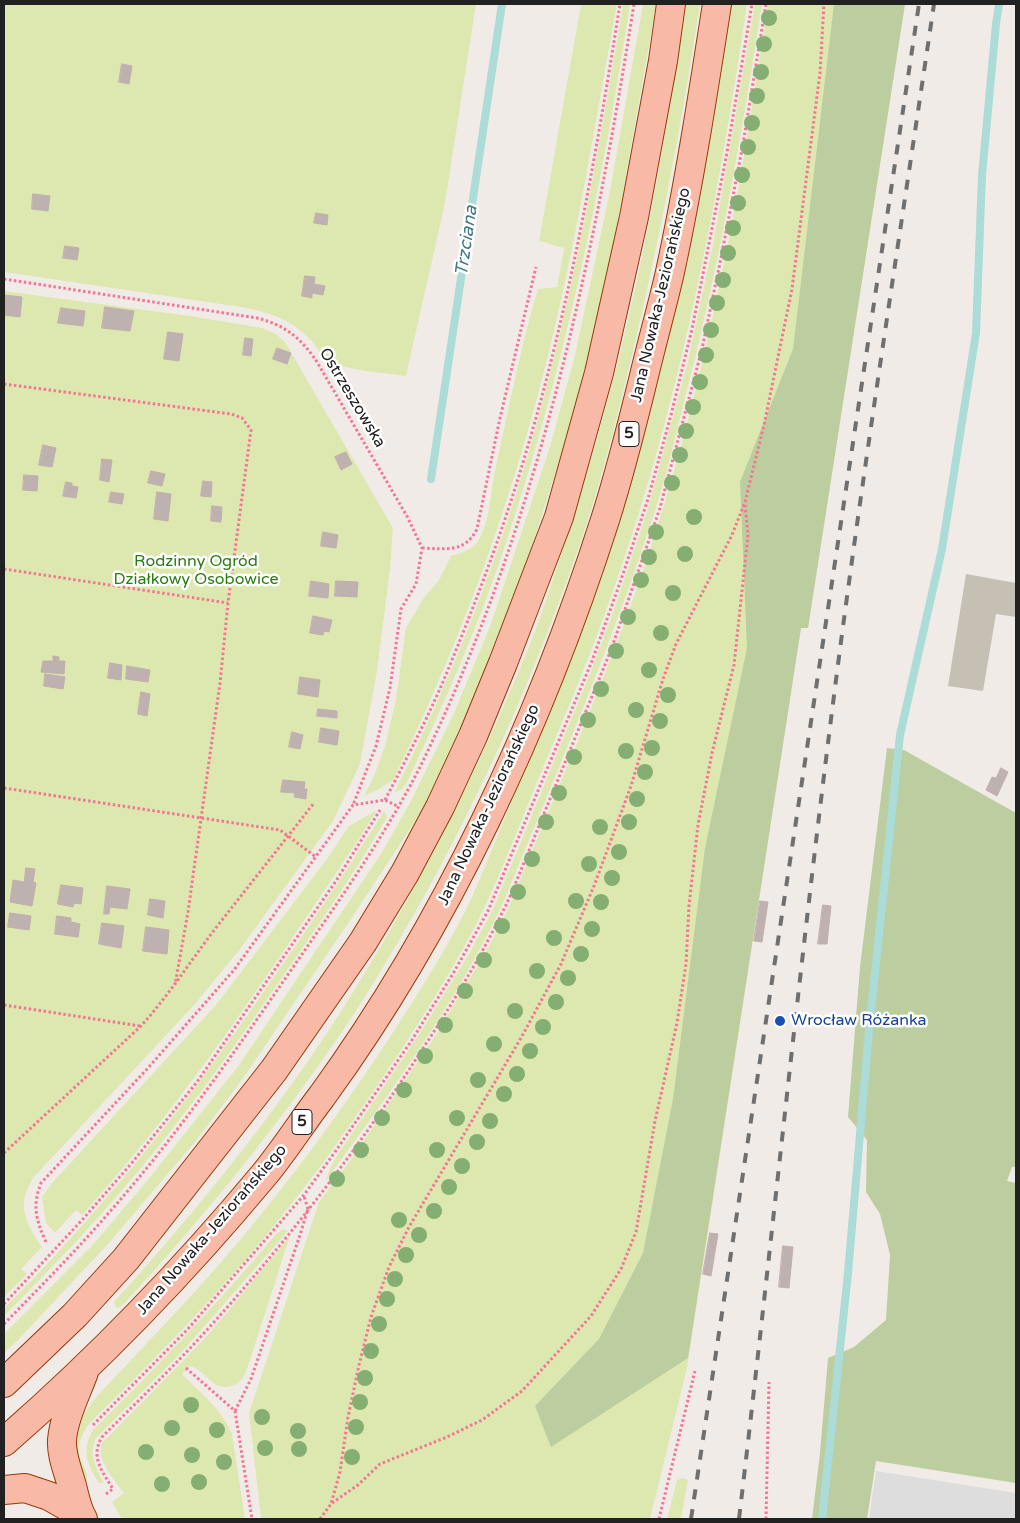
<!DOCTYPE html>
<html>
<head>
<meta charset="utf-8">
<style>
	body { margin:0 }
	#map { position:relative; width:1020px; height:1523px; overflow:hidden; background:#f1ebe8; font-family:"Varela Round",sans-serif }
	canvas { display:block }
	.frame { position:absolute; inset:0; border:5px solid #212121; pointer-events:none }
</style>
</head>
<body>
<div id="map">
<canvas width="1020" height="1523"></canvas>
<div class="frame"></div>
</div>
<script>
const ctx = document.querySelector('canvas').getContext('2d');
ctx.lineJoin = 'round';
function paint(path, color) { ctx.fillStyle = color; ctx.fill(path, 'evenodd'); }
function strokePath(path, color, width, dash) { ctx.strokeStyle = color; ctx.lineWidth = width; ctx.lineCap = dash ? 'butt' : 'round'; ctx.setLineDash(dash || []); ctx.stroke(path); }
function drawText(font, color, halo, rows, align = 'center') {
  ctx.font = font + ' "Varela Round",sans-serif'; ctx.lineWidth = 5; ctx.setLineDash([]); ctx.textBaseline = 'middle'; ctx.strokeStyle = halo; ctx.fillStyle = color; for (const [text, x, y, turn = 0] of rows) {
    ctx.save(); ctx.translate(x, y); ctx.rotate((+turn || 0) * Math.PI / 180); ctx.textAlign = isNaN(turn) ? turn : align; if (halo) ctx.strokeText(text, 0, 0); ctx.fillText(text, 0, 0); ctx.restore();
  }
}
const construction = new Path2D(`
	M 966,574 L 1016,583 L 1016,617 L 996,614 L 983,691 L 948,686 Z`);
const grass = new Path2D(`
	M 4,4 L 476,4 L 445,203 L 406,376 C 387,373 337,370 324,358 C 320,355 318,349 315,345 C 294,320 272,313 241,307 L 4,272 Z
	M 581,4 L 617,4 C 594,128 575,253 543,375 C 507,515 457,650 393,780 L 381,788 L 364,796 L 374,776 L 385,746 L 396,699 L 406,628 L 423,599 L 439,580 L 451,556 C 461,553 472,550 478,541 C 490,522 490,494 495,471 C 508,411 520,349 538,289 L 557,287 L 564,248 L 539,241 Z
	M 623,4 L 630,4 C 602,187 564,370 505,546 C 478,627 443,707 406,784 L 402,789 L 394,793 C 448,686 493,574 527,458 C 571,309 598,157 623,4 Z
	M 643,4 L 656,4 L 650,40 L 608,275 L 571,423 L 525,568 L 459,735 L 427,803 L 353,916 L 244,1077 L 195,1142 L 108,1244 L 18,1340 L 4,1353 L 4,1334 L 92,1246 L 151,1176 L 239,1065 L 381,854 L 412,799 L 454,713 L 491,624 L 550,447 L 575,355 L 610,191 Z
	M 686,4 L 700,4 C 681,129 657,253 627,376 C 613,433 599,489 580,544 C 532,683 472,816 398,942 C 382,969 366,996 348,1023 C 280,1124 203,1218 121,1307 L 116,1308 L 114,1302 C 198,1209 278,1111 345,1005 C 412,899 470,786 519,671 C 540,622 556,571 572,520 C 593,456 611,390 627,325 C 652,219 669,111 686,4 Z
	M 731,4 L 747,4 C 718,201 680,403 613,591 C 593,649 569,706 545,763 C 519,824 497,888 464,947 C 425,1017 379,1084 333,1149 C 279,1224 215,1297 150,1363 C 130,1384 108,1404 88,1425 C 83,1433 78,1443 79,1452 C 80,1464 92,1474 85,1486 L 72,1448 L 81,1417 L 98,1395 C 142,1348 187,1302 229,1253 C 287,1185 341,1112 390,1037 C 419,992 449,946 472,897 C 495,844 516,790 538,736 C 566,668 594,600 616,530 C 672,359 701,181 731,4 Z
	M 755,4 L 762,4 C 741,139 718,273 683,406 C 675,438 668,470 658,501 C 615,638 558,769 504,901 C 457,1002 390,1093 325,1182 L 331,1166 L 338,1154 L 420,1033 L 469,954 L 494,907 L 591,671 L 615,607 L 647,512 L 688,361 L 713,244 Z
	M 768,4 L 905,4 L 808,628 L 801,628 L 687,1368 L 650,1519 L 261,1519 L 249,1413 L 319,1202 L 352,1158 L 434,1038 L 488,948 L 510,905 C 555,794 604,684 643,571 C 682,456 710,337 733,218 C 746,147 757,75 768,4 Z
	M 4,291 L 190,316 L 262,328 L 276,334 L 285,342 L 393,528 L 390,569 L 377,671 L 360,764 L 333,821 L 240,949 L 195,1004 L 33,1178 C 31,1183 26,1190 25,1196 C 20,1214 32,1233 42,1247 L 21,1269 L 27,1274 L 4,1297 Z
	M 377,810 C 349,856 318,899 289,943 C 225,1038 159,1130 82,1215 L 76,1210 L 55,1233 L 46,1223 L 42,1197 L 52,1183 L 216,1005 L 327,859 L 349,826 Z
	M 384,811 L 387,817 C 356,871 321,921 286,972 C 251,1022 217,1072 180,1119 C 126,1190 66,1254 4,1316 L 4,1308 C 27,1286 48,1263 69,1240 C 144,1158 209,1072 271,981 C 310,925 348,869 384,811 Z
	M 283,1229 L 288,1231 L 181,1353 L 96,1438 C 88,1454 96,1467 103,1482 L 103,1483 L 99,1483 C 87,1464 81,1450 93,1430 C 157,1367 218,1303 276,1234 Z
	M 290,1236 L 248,1366 C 245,1375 241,1384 231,1386 C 211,1392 206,1369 190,1366 L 182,1374 C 200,1393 222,1409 232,1434 L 245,1519 L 122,1519 L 112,1502 L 124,1493 C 114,1480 96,1460 102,1443 L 208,1335 Z
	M 683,1478 L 688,1480 L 681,1519 L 667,1519 L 677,1480 Z`);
const forest = new Path2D(`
	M 834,4 L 905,4 L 808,628 L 801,628 L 688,1358 L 551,1447 L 535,1406 L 599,1339 L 643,1253 L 673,1099 L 705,848 L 747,648 L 740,482 L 793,349 Z
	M 887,748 L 904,750 L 1016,813 L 1016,1167 L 1012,1167 L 1007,1181 L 1016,1183 L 1016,1483 L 876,1461 L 867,1519 L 812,1519 L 820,1453 L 828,1358 L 854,1347 L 886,1320 L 890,1255 L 880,1214 L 866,1192 L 867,1140 L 848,1117 L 860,967 Z`);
const parking = new Path2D(`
	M 876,1471 L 1016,1493 L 1016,1519 L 869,1519 Z`);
const stream = new Path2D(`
	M 431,479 L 502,4
	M 822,1519 L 848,1273 L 869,1030 L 900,735 L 942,549 L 976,333 L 982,175 L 996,24 L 999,4`);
const building = new Path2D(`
	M 122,64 L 132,66 L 129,84 L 119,82 Z
	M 33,194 L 50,196 L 48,211 L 32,209 Z
	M 316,213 L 328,215 L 327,225 L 314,223 Z
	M 65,246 L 79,248 L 77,260 L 63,258 Z
	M 305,276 L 315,277 L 314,284 L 325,286 L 323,295 L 312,293 L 312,298 L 302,296 Z
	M 4,295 L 22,297 L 20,317 L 4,315 Z
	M 105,307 L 134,311 L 130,331 L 102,328 Z
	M 61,308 L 85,311 L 83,326 L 58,323 Z
	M 168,332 L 183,334 L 179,361 L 164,359 Z
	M 245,338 L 253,339 L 251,356 L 243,355 Z
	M 277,348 L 291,353 L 287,364 L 273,359 Z
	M 43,445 L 56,448 L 52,467 L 39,465 Z
	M 346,452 L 352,464 L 341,470 L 335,457 Z
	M 102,459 L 112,460 L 109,482 L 100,480 Z
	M 151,471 L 165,474 L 162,486 L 148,483 Z
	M 24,475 L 38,476 L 37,491 L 23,490 Z
	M 203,481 L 212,482 L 211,497 L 201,496 Z
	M 66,482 L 72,483 L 72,486 L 78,487 L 76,498 L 63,496 Z
	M 111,492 L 124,494 L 122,504 L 109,502 Z
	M 157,492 L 171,494 L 168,521 L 154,519 Z
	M 212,506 L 222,507 L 221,522 L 211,521 Z
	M 323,532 L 338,535 L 336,548 L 321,546 Z
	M 311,581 L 329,584 L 328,598 L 309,596 Z
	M 336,581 L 358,582 L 357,597 L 335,596 Z
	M 313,616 L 332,620 L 329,632 L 324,631 L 323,635 L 310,633 Z
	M 53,656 L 59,657 L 59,661 L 65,661 L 64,674 L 41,672 L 43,661 L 53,661 Z
	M 110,663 L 122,665 L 121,680 L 108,678 Z
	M 127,666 L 150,670 L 148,682 L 126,679 Z
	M 45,674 L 65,677 L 63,689 L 44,686 Z
	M 300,677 L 320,680 L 318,697 L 298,694 Z
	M 141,692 L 150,694 L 147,716 L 138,714 Z
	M 318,709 L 337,711 L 337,718 L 317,716 Z
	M 321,728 L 339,731 L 337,745 L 319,742 Z
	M 292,732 L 303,735 L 300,749 L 289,747 Z
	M 1001,768 L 1008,772 L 997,796 L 986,790 L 992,777 L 996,778 Z
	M 283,780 L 305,782 L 304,789 L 307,789 L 306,799 L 294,797 L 295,793 L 281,792 Z
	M 26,868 L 35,869 L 33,882 L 36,883 L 32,906 L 10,902 L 13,880 L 24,882 Z
	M 61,885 L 83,888 L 81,904 L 74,903 L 73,907 L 58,904 Z
	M 107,886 L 130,889 L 127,909 L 110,907 L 109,914 L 104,914 Z
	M 150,899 L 165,901 L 163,918 L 148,915 Z
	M 760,901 L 768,902 L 762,942 L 754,941 Z
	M 823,905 L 831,906 L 827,944 L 818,944 Z
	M 10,913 L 31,916 L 29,930 L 8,927 Z
	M 57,916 L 71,918 L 71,922 L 80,924 L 78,937 L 55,934 Z
	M 102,923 L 124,926 L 121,948 L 99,944 Z
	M 146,927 L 169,930 L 167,954 L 143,951 Z
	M 710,1233 L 718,1234 L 711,1276 L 703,1274 Z
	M 783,1246 L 793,1247 L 789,1288 L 779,1287 Z`);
const path = new Path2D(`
	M 4,279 L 257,318 C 285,325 301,338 317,362 L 408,518 L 422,548 L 416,584 L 401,609 L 390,688 L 376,746 L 353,805
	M 4,384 L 231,414 L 242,418 L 251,430 L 228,603 L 220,683 L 188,912 L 175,985
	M 422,548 C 446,549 465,553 477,529 L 500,418 L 536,267
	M 4,569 L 228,603
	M 4,788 L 280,830 L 316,857
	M 385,800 C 409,754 433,708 452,660 C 479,594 504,527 524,459 C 569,311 596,156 620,4
	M 4,1005 L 140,1026
	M 4,1153 L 141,1026 C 168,996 190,962 215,929 C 248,887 281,845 314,803
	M 46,1242 C 36,1220 32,1206 41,1183 L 148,1068 L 234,970 L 353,805 L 385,800 L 399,807
	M 4,1304 L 83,1219 L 131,1164 L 197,1082 L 336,881 L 380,810
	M 4,1324 C 39,1288 74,1253 107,1215 C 177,1136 236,1050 296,963 C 340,899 385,836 420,767 C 537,528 593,265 634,4
	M 186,1368 L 235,1411 L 252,1519
	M 235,1411 L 251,1379 L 299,1238 L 308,1209 L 304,1196
	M 93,1425 L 187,1330 L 304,1195 L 335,1152 L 412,1040 L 454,972 L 488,911 L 592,661 L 621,580 L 648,499 L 671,415 L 692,329 L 726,158 L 752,4
	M 106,1494 L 113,1489 C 102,1471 90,1457 102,1437 C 133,1406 165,1375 195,1343 C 277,1254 353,1157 418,1056 C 453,1003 486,949 512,892 L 611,650 L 660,508 L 702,349 L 721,258 L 743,144 L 766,4
	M 332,1503 L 358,1485 L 380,1464 L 447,1437 L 482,1420 L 522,1391 L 591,1316 L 621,1269 L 636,1232 L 655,1121 L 677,1023 L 686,964 L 689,906 L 698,825 L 712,753 L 734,665 L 748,535 L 745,504
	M 320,1519 L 331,1504 L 340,1472 L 348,1417 L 359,1365 L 371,1317 L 389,1267 L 409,1227 L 521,1038 L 561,964 L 594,886 L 631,786 L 663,679 L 676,644 L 732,535 L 745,502 L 764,425 L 792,289 L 820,73 L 824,4
	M 659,1519 L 695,1371
	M 766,1519 L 769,1382`);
const primary = new Path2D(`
	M 4,1383 L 75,1315 L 126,1259 L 274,1070 L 363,942 L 405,873 L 440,807 L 473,736 L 503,663 L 559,517 L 599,373 L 634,217 L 663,61 L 671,4
	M 4,1442 C 98,1360 183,1272 263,1176 C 284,1151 302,1122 322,1096 C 447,924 540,723 605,520 C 620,473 632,425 644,376 C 652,342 662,307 670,272 C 689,184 703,94 717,4
	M 4,1490 L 25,1488 L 49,1496 L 79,1513
	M 83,1519 C 77,1509 75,1497 72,1486 C 68,1471 61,1455 62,1440 C 64,1417 76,1394 84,1372`);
const rail = new Path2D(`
	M 691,1519 L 919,4
	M 739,1519 C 774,1224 803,929 842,634 C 870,424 903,214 934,4`);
const trees = [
	[769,18],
	[764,44],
	[761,72],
	[757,96],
	[752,123],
	[748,147],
	[742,175],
	[738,203],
	[733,228],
	[728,253],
	[723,280],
	[717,303],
	[711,330],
	[706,355],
	[700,382],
	[693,407],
	[686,431],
	[680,455],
	[672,483],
	[694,517],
	[656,532],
	[685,554],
	[649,557],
	[641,580],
	[673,593],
	[628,617],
	[661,633],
	[616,651],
	[649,670],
	[601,689],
	[668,695],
	[636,710],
	[588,720],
	[660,721],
	[652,748],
	[626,751],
	[574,757],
	[645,772],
	[559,793],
	[637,799],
	[546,822],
	[629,822],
	[600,827],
	[619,852],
	[532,859],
	[589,864],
	[612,878],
	[518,892],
	[576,901],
	[601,902],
	[502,926],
	[592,929],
	[554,938],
	[581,954],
	[484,960],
	[537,971],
	[568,978],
	[465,991],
	[556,1002],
	[515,1011],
	[445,1025],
	[543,1027],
	[494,1044],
	[530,1051],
	[425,1056],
	[517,1074],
	[478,1080],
	[404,1090],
	[504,1094],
	[382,1118],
	[457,1118],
	[490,1121],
	[477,1142],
	[361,1150],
	[437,1150],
	[462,1166],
	[337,1179],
	[449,1187],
	[434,1211],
	[399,1220],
	[419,1235],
	[406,1255],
	[395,1279],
	[387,1299],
	[379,1324],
	[371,1351],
	[365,1378],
	[360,1402],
	[191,1405],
	[262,1417],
	[356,1427],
	[172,1428],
	[217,1430],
	[298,1431],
	[265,1448],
	[299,1449],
	[146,1452],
	[192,1455],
	[352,1457],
	[224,1462],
	[199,1482],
	[162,1484]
];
const markers = [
	[780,1021,6,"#1a4fb4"]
];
const shields = [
	[629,434,20],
	[302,1122,20]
];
const shieldNames = [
	["5",629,434],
	["5",302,1122]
];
const streetNames = [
	["Jana Nowaka-Jeziorańskiego",661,295,-77],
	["Ostrzeszowska",352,398,59],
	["Jana Nowaka-Jeziorańskiego",489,805,-65],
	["Jana Nowaka-Jeziorańskiego",212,1230,-49]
];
const parkNames = [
	["Rodzinny Ogród",196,562],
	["Działkowy Osobowice",196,580]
];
const transitNames = [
	["Wrocław Różanka",791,1021]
];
const waterNames = [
	["Trzciana",467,241,-82]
];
paint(construction, '#c5bfb4');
paint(grass, '#dde8b1');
paint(forest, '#bcce9f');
paint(parking, '#ddd');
strokePath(stream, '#abdcd7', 8);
paint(building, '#beb2b1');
strokePath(building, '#c2aeab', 1);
strokePath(primary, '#963907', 30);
strokePath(path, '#f37692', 3, [2.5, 2.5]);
strokePath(primary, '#f8baa6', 28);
strokePath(rail, '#6f6f6f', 4, [10, 10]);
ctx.fillStyle = '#84ae72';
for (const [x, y] of trees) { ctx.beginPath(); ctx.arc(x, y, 8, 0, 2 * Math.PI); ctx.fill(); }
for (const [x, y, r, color] of markers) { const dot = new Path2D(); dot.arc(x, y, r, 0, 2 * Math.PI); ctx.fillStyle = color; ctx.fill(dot); strokePath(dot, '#fff', 2); }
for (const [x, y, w] of shields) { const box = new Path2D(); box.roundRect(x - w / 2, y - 12.5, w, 25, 4); ctx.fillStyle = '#fff'; ctx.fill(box); strokePath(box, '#212121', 1); }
drawText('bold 15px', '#212121', null, shieldNames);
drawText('16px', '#212121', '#fff', streetNames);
drawText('16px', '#2b7c11', '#fff', parkNames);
drawText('16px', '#164399', '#fff', transitNames, 'left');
drawText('italic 18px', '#417986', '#fff', waterNames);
</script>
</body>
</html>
